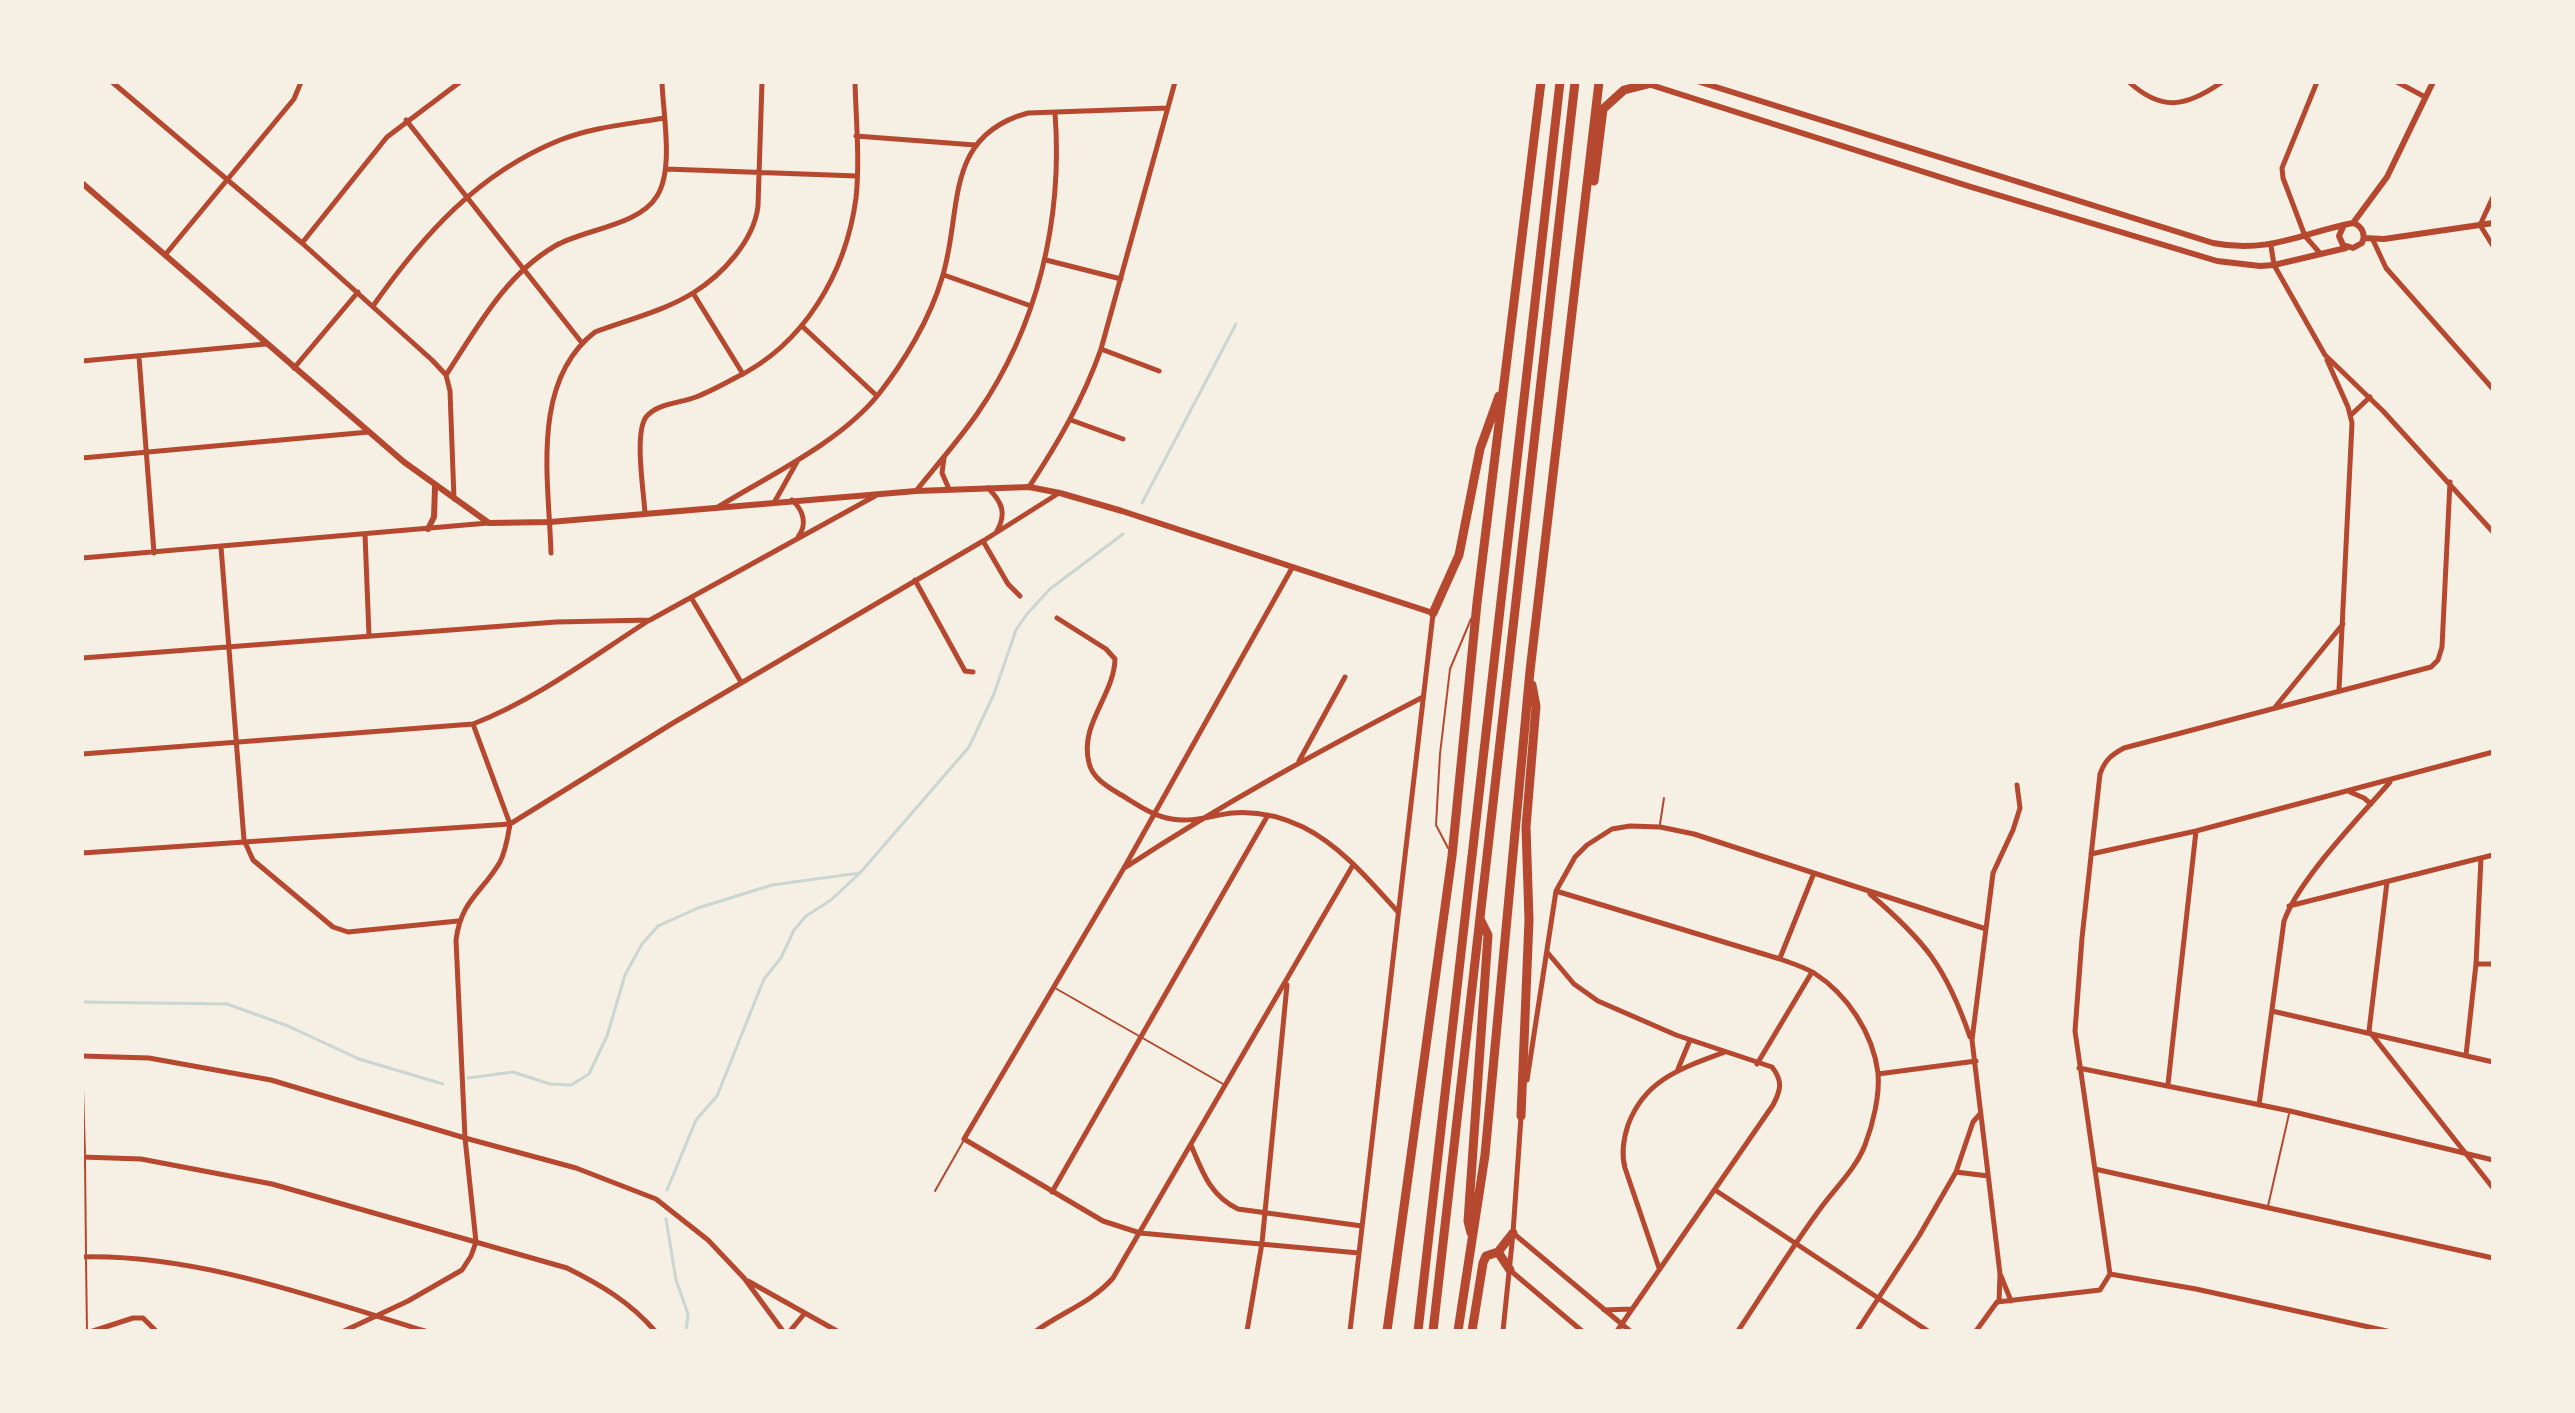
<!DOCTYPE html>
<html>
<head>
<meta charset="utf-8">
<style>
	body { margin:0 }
	#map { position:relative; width:2575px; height:1413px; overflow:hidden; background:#f6efe4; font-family:"Nunito Sans",sans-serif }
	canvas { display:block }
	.frame { position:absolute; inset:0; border:84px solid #f6efe4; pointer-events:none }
</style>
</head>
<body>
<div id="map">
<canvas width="2575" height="1413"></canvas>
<div class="frame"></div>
</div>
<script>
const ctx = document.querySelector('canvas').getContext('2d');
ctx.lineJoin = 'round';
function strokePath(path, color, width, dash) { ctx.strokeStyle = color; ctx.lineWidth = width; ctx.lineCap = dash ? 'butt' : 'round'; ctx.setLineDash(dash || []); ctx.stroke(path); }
const stream = new Path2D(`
	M 1142,503 L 1236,324
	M 82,1002 L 227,1004 L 288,1026 L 359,1059 L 443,1084
	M 468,1078 L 513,1072 L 550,1084 L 571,1085 L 589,1074 L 607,1036 L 625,975 L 642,944 L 658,926 L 698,908 L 772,885 L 860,873 L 969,747 L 994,694 L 1016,630 L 1027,614 L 1050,589 L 1123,534
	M 667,1190 L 696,1120 L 717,1096 L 764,979 L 781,958 L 794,930 L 806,916 L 831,900 L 860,873
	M 666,1219 L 676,1280 L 688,1314 L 686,1331`);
const service = new Path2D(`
	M 1660,824 L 1664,798
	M 1448,848 L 1436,825 L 1440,754 L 1450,669 L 1471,619
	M 1055,988 L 1223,1084
	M 82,1056 L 85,1154
	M 85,1160 L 86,1254
	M 935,1191 L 964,1140
	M 2268,1206 L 2289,1114
	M 86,1260 L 87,1331`);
const minor = new Path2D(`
	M 112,82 L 302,243 L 432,360 L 446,375 L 450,391 L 454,499
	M 2129,82 C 2162,112 2186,107 2222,82
	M 2317,82 L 2282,168 L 2283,178 L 2305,236 L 2319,252
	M 2397,82 L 2425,97
	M 406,120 L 582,343
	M 856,136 L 975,145
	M 666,169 L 857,176
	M 2493,197 L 2480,225 L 2493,246
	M 2373,240 L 2386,268 L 2493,389
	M 302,243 L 387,137 L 460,82
	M 2271,246 L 2274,265 L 2325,355 L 2383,411 L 2493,532
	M 165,255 L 294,99 L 301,82
	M 1046,260 L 1121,279
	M 944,275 L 1031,306
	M 693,293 L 743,374
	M 373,306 C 423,235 478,173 560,140 C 593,127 629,124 664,118
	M 802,326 L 877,396
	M 1101,349 L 1159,371
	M 139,357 L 154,553
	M 2327,360 L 2348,407 L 2352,423 L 2339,690
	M 82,361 L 266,344
	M 294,368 L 358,292
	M 446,375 C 477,328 505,275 555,246 C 584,229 639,226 657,196 C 674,169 663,114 662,82
	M 2351,415 L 2370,397
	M 1071,420 L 1123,439
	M 82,458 L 369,432
	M 944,458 L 942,473 L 949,489
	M 1029,487 C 1058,443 1083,400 1101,349 L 1175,82
	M 988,488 C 1002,502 1007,513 997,531
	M 916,491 C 936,466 958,441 977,414 C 1038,326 1063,219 1055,113
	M 792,500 C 803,510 808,524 798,537
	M 775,501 L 798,460
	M 718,507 C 770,475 839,443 878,395 C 904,362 930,319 942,278 C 963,212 942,136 1028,113 L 1168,108
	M 645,514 C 644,492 634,434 646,417 C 657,403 681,403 696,397 C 709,392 722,385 735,378 C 804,345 846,273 856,198 C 860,160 856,120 855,82
	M 365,534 L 369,636
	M 983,541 L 1008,584 L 1020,596
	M 221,547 L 244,840 L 253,860 L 333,927 L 348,932 L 458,921
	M 551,553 C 549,481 530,382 595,332 C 627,320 664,311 693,293 C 722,275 754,241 758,206 L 762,82
	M 82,558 L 488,523
	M 1292,568 L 1124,868 L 964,1139 L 1103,1221 L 1140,1233 L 1359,1253
	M 915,580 L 965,671 L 973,672
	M 692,599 L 741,682
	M 1057,618 L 1106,649 L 1115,659 C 1114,696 1079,724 1089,763 C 1092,777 1106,786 1118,793 C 1135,803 1152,816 1172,819 C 1192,823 1213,815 1232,813 C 1256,811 1282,817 1303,827 C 1341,846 1370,881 1398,912
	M 82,658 L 556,622 L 650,620 L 875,496
	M 2276,706 L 2343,624
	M 473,724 L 510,824
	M 82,754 L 473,724 C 535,700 592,657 648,621
	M 1299,761 L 1345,677
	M 2350,792 L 2364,798 L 2371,804
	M 82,853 L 510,824 L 673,723 L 983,541 L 1059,493
	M 2091,854 L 2196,831 L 2493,752
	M 1126,867 C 1222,804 1321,750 1423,697
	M 2387,882 L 2369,1031 L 2493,1188
	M 1556,891 L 1780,959 C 1791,963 1804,967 1814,973 C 1847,994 1873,1033 1878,1073 C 1880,1095 1873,1124 1865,1145 C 1856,1168 1838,1185 1823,1205 C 1793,1245 1766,1289 1738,1331
	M 1870,894 C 1925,941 1946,967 1970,1037
	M 2289,906 L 2493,855
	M 1547,952 L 1574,984 L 1598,1001 L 1676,1035 L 1772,1067 C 1783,1081 1781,1090 1773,1105 L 1617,1331
	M 1780,958 L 1814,873
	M 2476,964 L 2493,964
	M 2272,1011 L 2493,1062
	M 2466,1055 L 2476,964 L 2481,858
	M 82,1056 L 149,1058 L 271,1080 L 465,1138 L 576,1168 L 656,1199 L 708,1240 L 744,1278 L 783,1331
	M 1757,1064 L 1812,972
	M 2079,1068 L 2290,1111 L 2493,1160
	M 1678,1069 L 1690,1040
	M 1878,1074 L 1976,1061
	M 1527,1080 L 1556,891 L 1575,857 L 1587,845 L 1612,829 L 1630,826 L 1660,827 L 1694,834 L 1986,929
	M 2168,1084 L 2196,831
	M 2259,1105 L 2284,921 C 2299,879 2359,818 2390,782
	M 1191,1145 C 1202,1171 1210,1196 1238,1209 L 1362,1226
	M 82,1157 L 141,1159 L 272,1184 L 567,1268 C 601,1285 630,1302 655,1331
	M 2095,1169 L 2493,1258
	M 1956,1172 L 1988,1176
	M 1715,1190 L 1928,1331
	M 1052,1192 L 1268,815
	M 1513,1233 L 1630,1331
	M 82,1257 C 196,1254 317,1298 425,1331
	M 1659,1268 L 1625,1168 C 1621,1153 1623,1140 1628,1125 C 1645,1079 1682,1068 1725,1052
	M 1511,1271 L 1582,1331
	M 2110,1274 L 2075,1031 L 2082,938 L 2100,774 C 2105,760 2111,755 2124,748 L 2431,667 L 2438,660 L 2442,647 L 2450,482
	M 2110,1274 L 2196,1289 L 2387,1331
	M 2001,1276 L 2011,1301
	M 748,1281 L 837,1331
	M 1999,1302 L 2000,1274 L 1972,1040 L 1993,873 L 2013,830 L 2020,808 L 2017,785
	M 1604,1310 L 1632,1309
	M 93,1331 L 133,1318 L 143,1318 L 156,1331
	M 344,1331 L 408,1301 L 462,1270 L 471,1256 L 476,1242 L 465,1138 L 456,940 C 461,900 482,893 500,862 C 506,850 508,836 510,824
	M 790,1331 L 805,1313
	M 1036,1331 C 1062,1312 1091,1303 1113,1278 L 1353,865
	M 1247,1331 L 1262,1243 L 1287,985
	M 1350,1331 L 1433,614
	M 1503,1331 L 1513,1233 L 1521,1117
	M 1857,1331 L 1919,1236 L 1956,1172 L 1973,1122 L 1980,1114
	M 1976,1331 L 1997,1302 L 2100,1290 L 2110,1274`);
const tertiary = new Path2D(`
	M 1700,82 L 2213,243 C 2269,254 2301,233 2353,223 C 2362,226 2366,234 2362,243 L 2353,248 L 2343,245 L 2339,236 L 2343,227
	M 1648,84 L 1968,186 L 2217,261 L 2260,266 L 2274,265 L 2346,248
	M 82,183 L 404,462 L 489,523 L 550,522 L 916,491 L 1029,487 L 1060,493 L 1122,511 L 1433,613
	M 2353,223 L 2387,177 L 2433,82
	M 2364,238 L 2384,239 L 2493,223
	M 428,529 L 434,517 L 435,487`);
const motorway = new Path2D(`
	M 1594,181 L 1603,109 L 1624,90 L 1648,84
	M 1433,613 L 1459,555 L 1480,449 L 1499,396
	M 1521,1116 L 1529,920 L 1526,827 L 1536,706 L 1532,685
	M 1471,1233 L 1468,1221 L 1488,935 L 1480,919
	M 1498,1252 L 1510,1270
	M 1387,1331 L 1452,856 L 1477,603 L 1541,82
	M 1418,1331 L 1560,82
	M 1433,1331 L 1575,82
	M 1458,1331 L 1485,1155 L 1530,671 L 1599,82
	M 1472,1331 L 1483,1263 L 1486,1256 L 1498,1252 L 1513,1233`);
strokePath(stream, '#c9d6d2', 3);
strokePath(service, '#b5482f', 2);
strokePath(minor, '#b5482f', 5);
strokePath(tertiary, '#b5482f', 6);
strokePath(motorway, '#b5482f', 9);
</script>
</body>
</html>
